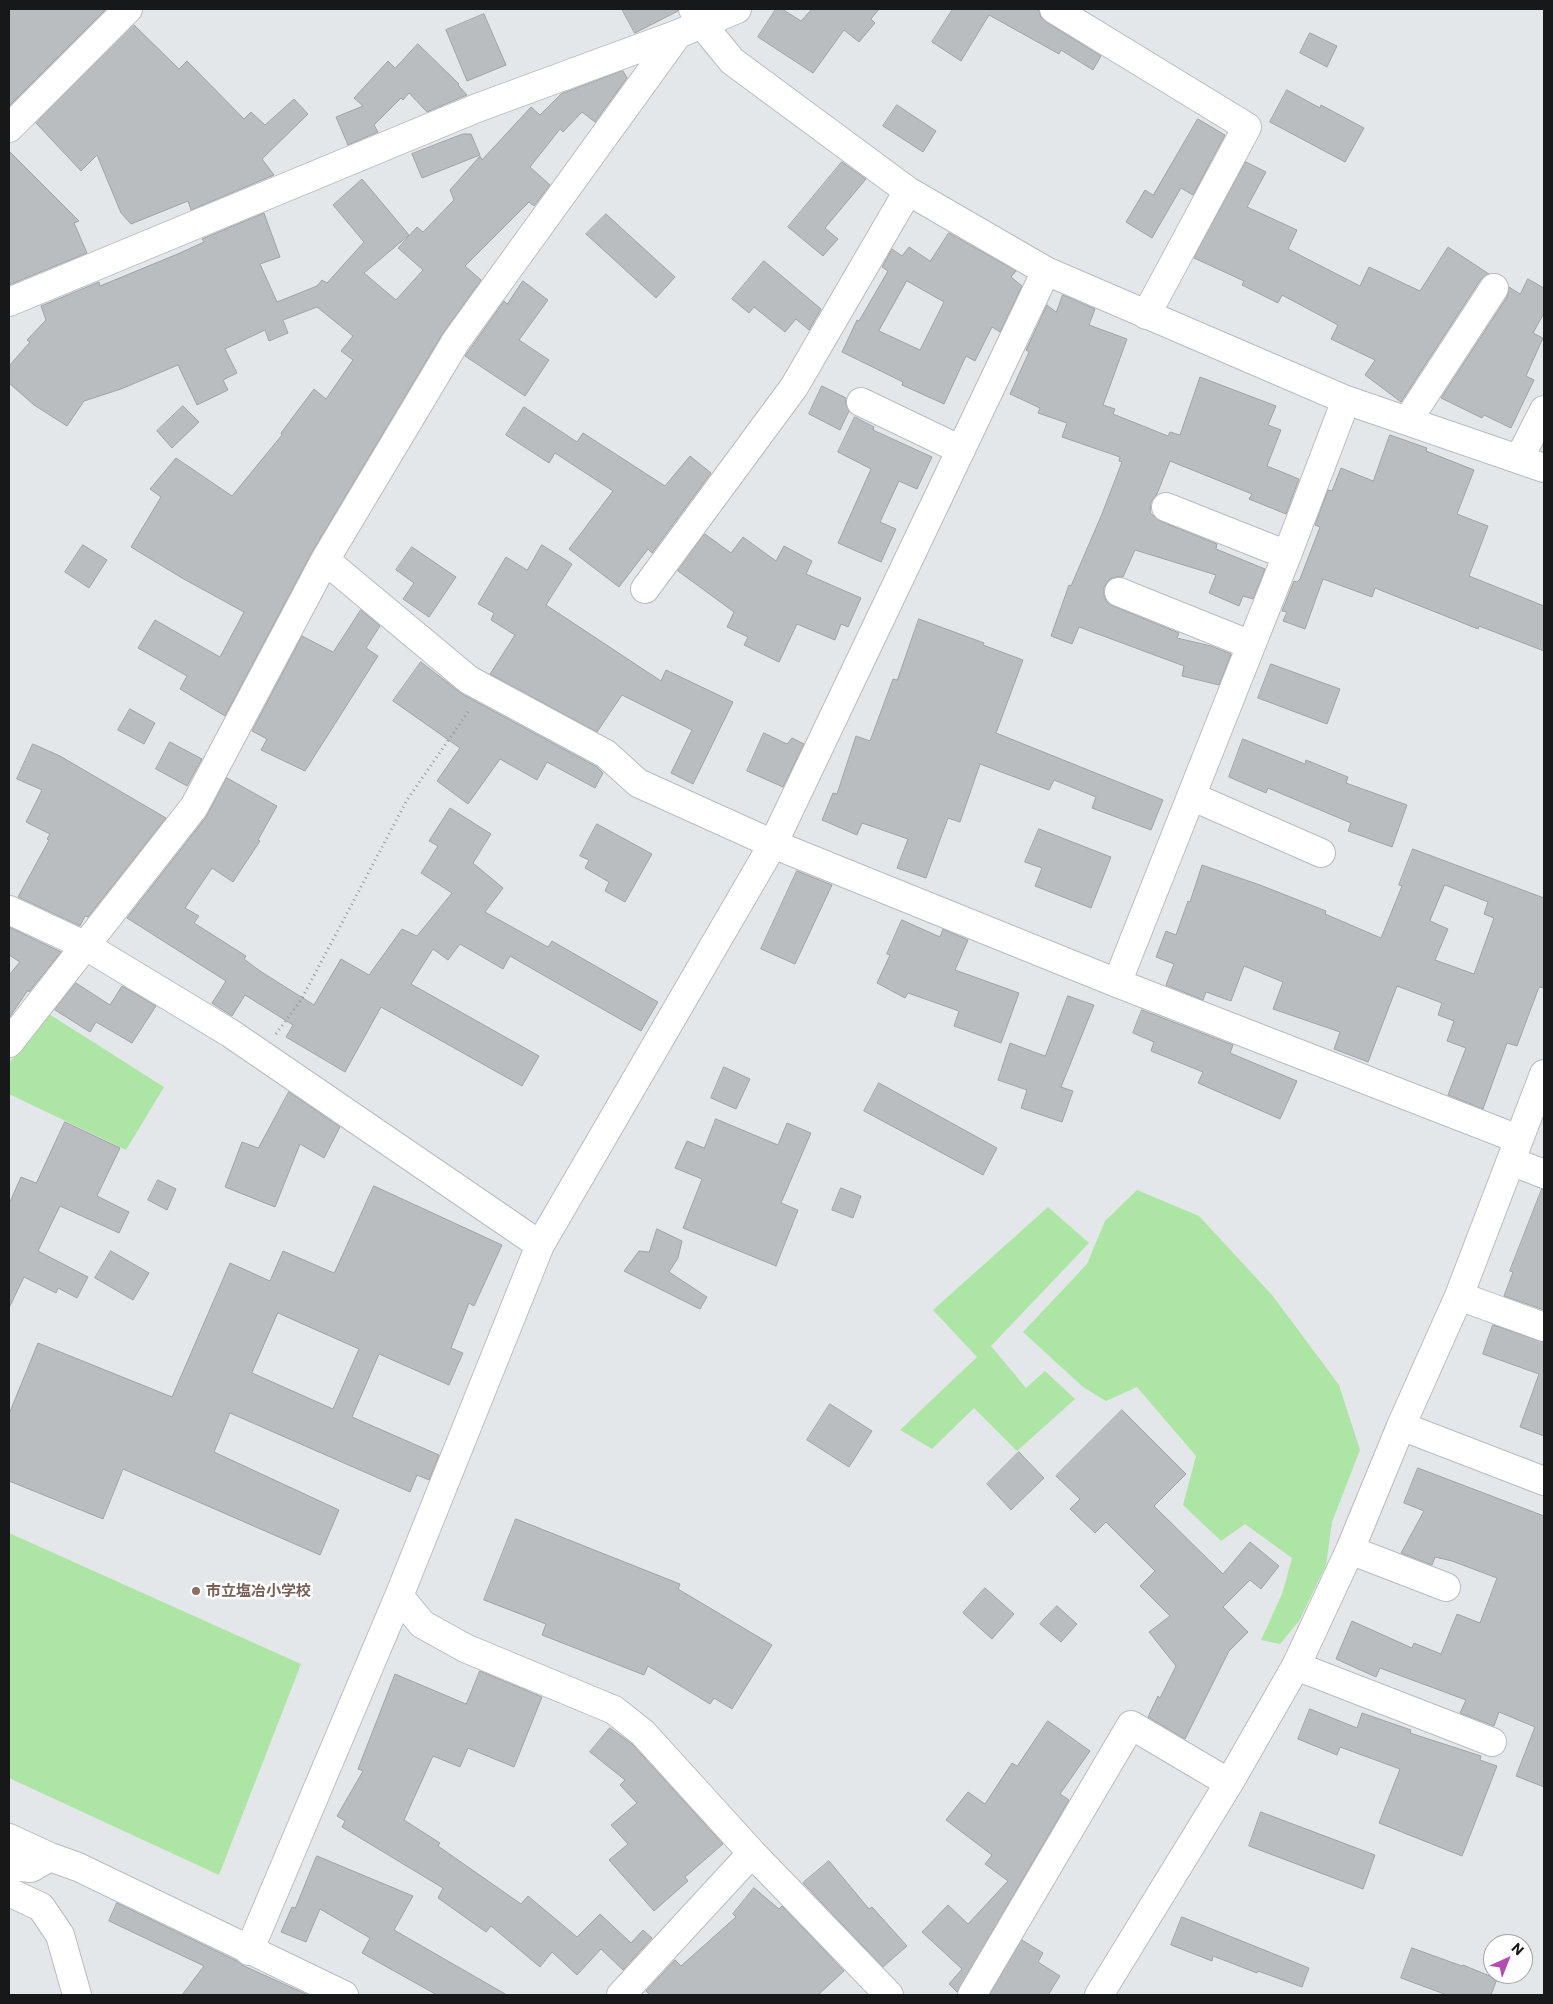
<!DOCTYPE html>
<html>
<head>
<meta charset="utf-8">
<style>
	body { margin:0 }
	#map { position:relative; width:1553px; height:2004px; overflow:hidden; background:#e4e7ea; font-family:Commissioner,sans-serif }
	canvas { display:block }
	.frame { position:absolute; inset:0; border:10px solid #171819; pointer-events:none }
	.north { position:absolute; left:1483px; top:1934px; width:50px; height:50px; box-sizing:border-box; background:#fff; border:1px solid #a2a3a3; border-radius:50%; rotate:44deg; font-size:14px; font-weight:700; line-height:20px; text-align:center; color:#171819 }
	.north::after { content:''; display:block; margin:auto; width:18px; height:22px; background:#b44db2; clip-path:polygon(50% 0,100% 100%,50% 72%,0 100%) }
</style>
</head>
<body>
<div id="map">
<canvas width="1553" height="2004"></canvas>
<div class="frame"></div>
<div class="north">N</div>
</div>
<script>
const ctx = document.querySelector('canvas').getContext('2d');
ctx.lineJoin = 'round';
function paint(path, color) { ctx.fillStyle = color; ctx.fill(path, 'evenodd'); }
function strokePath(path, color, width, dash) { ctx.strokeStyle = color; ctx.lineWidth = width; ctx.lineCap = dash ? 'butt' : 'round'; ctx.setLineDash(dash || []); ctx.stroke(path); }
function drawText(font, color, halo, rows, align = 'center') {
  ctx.font = font + ' Commissioner,"Noto Sans JP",sans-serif'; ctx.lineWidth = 5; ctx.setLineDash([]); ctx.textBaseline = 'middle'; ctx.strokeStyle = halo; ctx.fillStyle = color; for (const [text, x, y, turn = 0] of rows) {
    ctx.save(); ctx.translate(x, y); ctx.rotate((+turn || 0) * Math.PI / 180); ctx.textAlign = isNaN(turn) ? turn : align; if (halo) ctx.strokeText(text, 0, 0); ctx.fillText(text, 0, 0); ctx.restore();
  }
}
const green = new Path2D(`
	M 49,1014 L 164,1087 L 126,1150 L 9,1094 L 9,1063 Z
	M 1137,1190 L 1199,1216 L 1272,1295 L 1339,1385 L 1360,1450 L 1332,1522 L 1326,1565 L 1299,1621 L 1280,1644 L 1261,1640 L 1282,1594 L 1292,1558 L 1245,1524 L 1221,1541 L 1183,1505 L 1196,1456 L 1137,1387 L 1106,1401 L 1083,1387 L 1023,1332 L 1087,1264 L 1105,1221 Z
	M 1048,1207 L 1089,1243 L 991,1346 L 1026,1388 L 1045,1371 L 1075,1399 L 1017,1451 L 974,1408 L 932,1449 L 900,1430 L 977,1357 L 933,1310 Z
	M 9,1533 L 301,1664 L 219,1875 L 9,1778 Z`);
const building = new Path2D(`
	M 9,9 L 106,9 L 9,106 Z
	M 622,9 L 677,9 L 678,11 L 635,33 Z
	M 776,9 L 782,9 L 801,21 L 812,9 L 879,9 L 871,19 L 875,23 L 859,42 L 844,30 L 813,73 L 758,37 Z
	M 953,9 L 1038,9 L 1041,17 L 1046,22 L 1101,56 L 1093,70 L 1061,50 L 1059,54 L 989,15 L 961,61 L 932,42 Z
	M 484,14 L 506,65 L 467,81 L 446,30 Z
	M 134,25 L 179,69 L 187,61 L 244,119 L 251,112 L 265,125 L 294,99 L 308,114 L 262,159 L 274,175 L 191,210 L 188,201 L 131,224 L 121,213 L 97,155 L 81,171 L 36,123 Z
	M 1310,33 L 1337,46 L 1327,67 L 1300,53 Z
	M 418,44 L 459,84 L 458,85 L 467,95 L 427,112 L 409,93 L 403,100 L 401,98 L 374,125 L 378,132 L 348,145 L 336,117 L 363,106 L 354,98 L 388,61 L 395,68 Z
	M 623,71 L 627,78 L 595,122 L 582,112 L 563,132 L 560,129 L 530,167 L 550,185 L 534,206 L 529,202 L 465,266 L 481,280 L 443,333 L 312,552 L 225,716 L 180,689 L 187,676 L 138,648 L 155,620 L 220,657 L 244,612 L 182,578 L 131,547 L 161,497 L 150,489 L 176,458 L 232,496 L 282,435 L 281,433 L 314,389 L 326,399 L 353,360 L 341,351 L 353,336 L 317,307 L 283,320 L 288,333 L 269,341 L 265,330 L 225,349 L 237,373 L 223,380 L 228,390 L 197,405 L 178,365 L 121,389 L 84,401 L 67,426 L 34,405 L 9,383 L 9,366 L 30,342 L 27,340 L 46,320 L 41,306 L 99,282 L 100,286 L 180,253 L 204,242 L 202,239 L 264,213 L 280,257 L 260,264 L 277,302 L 317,286 L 322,280 L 327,283 L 364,242 L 333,205 L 362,179 L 409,235 L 364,273 L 396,300 L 423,270 L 398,248 L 417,227 L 423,232 L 454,200 L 450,190 L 480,156 L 482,160 L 531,107 L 540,115 L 561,94 Z
	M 1287,90 L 1320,108 L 1321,105 L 1364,128 L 1345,162 L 1270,122 Z
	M 897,105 L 936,131 L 923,152 L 883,126 Z
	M 1198,119 L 1225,135 L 1193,195 L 1181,188 L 1152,238 L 1126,222 L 1145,190 L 1153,195 Z
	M 463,134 L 471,134 L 480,155 L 422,178 L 412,154 Z
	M 9,151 L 79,221 L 74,223 L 87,253 L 9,285 Z
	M 842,162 L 866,179 L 825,228 L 838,239 L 823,256 L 788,227 Z
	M 1246,162 L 1266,172 L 1247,207 L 1297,230 L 1288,249 L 1360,286 L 1369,267 L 1420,291 L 1448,247 L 1489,274 L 1481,279 L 1401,402 L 1365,375 L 1375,360 L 1331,339 L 1338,325 L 1282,295 L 1278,303 L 1242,285 L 1244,281 L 1194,258 Z
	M 606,214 L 675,277 L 656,298 L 586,234 Z
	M 949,233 L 1016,271 L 1011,277 L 1022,286 L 1000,332 L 992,327 L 975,361 L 966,356 L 944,404 L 902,385 L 903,382 L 842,352 L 857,320 L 859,321 L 888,271 L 882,267 L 892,249 L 902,256 L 909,247 L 930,261 ZM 907,281 L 944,302 L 920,350 L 879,331 Z
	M 764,261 L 821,309 L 809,330 L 796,319 L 785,332 L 754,307 L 749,313 L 732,299 Z
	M 1528,279 L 1544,288 L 1544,313 L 1533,333 L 1543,338 L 1526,376 L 1534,380 L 1511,428 L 1484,415 L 1482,418 L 1441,398 L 1507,297 L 1509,287 L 1520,294 Z
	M 523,281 L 548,300 L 519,340 L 549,360 L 525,396 L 465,356 L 504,301 L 507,304 Z
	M 1063,295 L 1095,309 L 1089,325 L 1127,339 L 1103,405 L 1115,409 L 1113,414 L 1168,436 L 1170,432 L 1180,435 L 1200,377 L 1276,406 L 1268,425 L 1281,430 L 1267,466 L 1299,479 L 1286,514 L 1249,499 L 1252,494 L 1170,461 L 1157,494 L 1151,502 L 1150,513 L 1160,521 L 1217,544 L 1216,549 L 1265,569 L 1253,599 L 1243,596 L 1239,606 L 1209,593 L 1216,575 L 1135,550 L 1123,577 L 1116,577 L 1110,579 L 1104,587 L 1104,595 L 1106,601 L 1113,606 L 1179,633 L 1177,638 L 1211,646 L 1231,654 L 1219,685 L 1182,676 L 1184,666 L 1079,627 L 1072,644 L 1051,636 L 1069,585 L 1071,586 L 1102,514 L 1122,462 L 1119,461 L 1120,457 L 1062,437 L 1067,423 L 1038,413 L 1040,408 L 1010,394 L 1029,352 L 1026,350 L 1047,305 L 1056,312 Z
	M 822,386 L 846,398 L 846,404 L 849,411 L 840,430 L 809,414 Z
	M 183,406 L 199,422 L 172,448 L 157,431 Z
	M 524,407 L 577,442 L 583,433 L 665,486 L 690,456 L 711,473 L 652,553 L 648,549 L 619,587 L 569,549 L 613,491 L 555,453 L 549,463 L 506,435 Z
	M 855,417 L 874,427 L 873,430 L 932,457 L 917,489 L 899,481 L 880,522 L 896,529 L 881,562 L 838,543 L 871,469 L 838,452 Z
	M 1390,435 L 1427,448 L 1426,451 L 1474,470 L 1457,514 L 1488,526 L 1469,576 L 1544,606 L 1544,651 L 1479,626 L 1478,629 L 1375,588 L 1372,597 L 1323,579 L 1305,629 L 1283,621 L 1287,612 L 1282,611 L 1294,581 L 1297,582 L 1300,579 L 1320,527 L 1315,525 L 1328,490 L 1332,491 L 1341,468 L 1373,481 Z
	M 705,534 L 731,553 L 743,537 L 776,561 L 784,546 L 812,561 L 806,574 L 861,598 L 848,627 L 841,624 L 835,640 L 797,624 L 779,662 L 744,645 L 748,637 L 727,627 L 734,612 L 678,571 Z
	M 83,545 L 107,560 L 89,588 L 65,572 Z
	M 542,545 L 572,564 L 546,605 L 661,681 L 666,670 L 733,702 L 693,784 L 671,773 L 692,730 L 622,695 L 597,732 L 490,674 L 515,635 L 491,620 L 494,613 L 478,604 L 506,557 L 527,570 Z
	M 412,547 L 456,577 L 429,617 L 403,599 L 414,583 L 396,570 Z
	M 361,610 L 380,626 L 366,648 L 378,656 L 305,771 L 261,750 L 267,739 L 252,731 L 302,636 L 333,652 Z
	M 919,619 L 984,643 L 983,645 L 1023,660 L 996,733 L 1163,800 L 1151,830 L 1092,808 L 1096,797 L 1054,780 L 1049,790 L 980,764 L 960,822 L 948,818 L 926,878 L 897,868 L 908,839 L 862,823 L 857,835 L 822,820 L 833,793 L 837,794 L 856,736 L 870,741 L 893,679 L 897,680 Z
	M 421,662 L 462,694 L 597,767 L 603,773 L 595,788 L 547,762 L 537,780 L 500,759 L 468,804 L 437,781 L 460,748 L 393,701 Z
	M 1271,664 L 1340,689 L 1327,724 L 1258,698 Z
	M 130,709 L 155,723 L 144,744 L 118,730 Z
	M 764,733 L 787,744 L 792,738 L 804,744 L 783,787 L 747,771 Z
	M 1243,739 L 1305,764 L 1306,760 L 1348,777 L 1346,783 L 1407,805 L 1392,847 L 1348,831 L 1351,823 L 1268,788 L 1266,793 L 1229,777 Z
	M 170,742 L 202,759 L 187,786 L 156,769 Z
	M 33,744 L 60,756 L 166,818 L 88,917 L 85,916 L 80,926 L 18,897 L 49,840 L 47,839 L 50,834 L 26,822 L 42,790 L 17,779 Z
	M 227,778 L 277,806 L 258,840 L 260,841 L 233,882 L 212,868 L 185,908 L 199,916 L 194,923 L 246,956 L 244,959 L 260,971 L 314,1005 L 341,959 L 369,975 L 402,929 L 417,936 L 452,893 L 421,873 L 438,846 L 429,841 L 450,808 L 491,834 L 473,863 L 503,888 L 485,912 L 548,947 L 552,941 L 658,1002 L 641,1031 L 510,956 L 503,969 L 460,944 L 448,960 L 433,949 L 411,984 L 539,1056 L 522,1086 L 381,1007 L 345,1072 L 286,1037 L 293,1025 L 245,995 L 232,1016 L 212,1003 L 226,981 L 127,918 L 206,817 Z
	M 597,824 L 652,854 L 625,902 L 605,891 L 609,882 L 585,868 L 589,860 L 580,856 Z
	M 1039,829 L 1111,857 L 1091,908 L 1035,886 L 1042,868 L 1025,862 Z
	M 1413,849 L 1544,898 L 1544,988 L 1539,987 L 1517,1046 L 1507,1043 L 1483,1109 L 1448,1095 L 1466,1048 L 1447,1041 L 1454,1021 L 1438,1015 L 1442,1003 L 1397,986 L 1368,1062 L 1334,1049 L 1340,1032 L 1273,1009 L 1283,982 L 1244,966 L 1231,1001 L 1206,992 L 1203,1000 L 1166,985 L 1174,964 L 1156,957 L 1166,931 L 1176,935 L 1188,901 L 1190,902 L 1202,865 L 1260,885 L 1326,911 L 1325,914 L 1381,938 L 1402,886 L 1399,885 ZM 1445,885 L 1488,902 L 1484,914 L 1494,918 L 1474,974 L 1435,960 L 1448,929 L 1430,921 Z
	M 797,871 L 832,885 L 795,964 L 761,949 Z
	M 902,920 L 940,937 L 943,929 L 968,940 L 955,970 L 1019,993 L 1001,1043 L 954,1026 L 959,1011 L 908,993 L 905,998 L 877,983 L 890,955 L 887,954 Z
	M 9,927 L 61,952 L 29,992 L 28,990 L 9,1018 L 9,975 L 20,962 L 9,955 Z
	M 76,983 L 110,1005 L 122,986 L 156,1006 L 132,1043 L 96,1022 L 90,1032 L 55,1010 Z
	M 1068,996 L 1094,1005 L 1061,1087 L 1073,1091 L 1062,1122 L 1021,1108 L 1027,1090 L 998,1080 L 1010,1043 L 1045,1056 Z
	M 1142,1010 L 1233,1045 L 1230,1053 L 1297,1081 L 1280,1119 L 1198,1083 L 1203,1072 L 1151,1051 L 1154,1042 L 1133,1033 Z
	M 724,1067 L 750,1079 L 736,1109 L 711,1098 Z
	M 879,1083 L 997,1148 L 983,1175 L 864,1111 Z
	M 289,1092 L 340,1127 L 324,1158 L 300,1144 L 275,1207 L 225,1187 L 242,1142 L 258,1148 Z
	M 716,1119 L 778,1145 L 787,1123 L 811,1133 L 781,1203 L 798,1210 L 776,1266 L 683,1228 L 702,1179 L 675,1168 L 687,1141 L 704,1148 Z
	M 65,1122 L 120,1148 L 97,1196 L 129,1212 L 119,1233 L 60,1206 L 38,1251 L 88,1277 L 77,1298 L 58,1288 L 56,1293 L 24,1277 L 9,1308 L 9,1204 L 21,1177 L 36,1183 Z
	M 158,1180 L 176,1189 L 167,1210 L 148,1200 Z
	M 374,1186 L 502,1245 L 474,1306 L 469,1303 L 451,1348 L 463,1353 L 449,1385 L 379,1354 L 352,1417 L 439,1455 L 429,1480 L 417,1475 L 410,1492 L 230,1413 L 214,1452 L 339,1510 L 320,1555 L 123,1469 L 103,1519 L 9,1481 L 9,1414 L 38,1343 L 172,1397 L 230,1263 L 270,1281 L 283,1251 L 334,1273 ZM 278,1313 L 359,1349 L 333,1409 L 252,1373 Z
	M 841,1188 L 861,1196 L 853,1218 L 832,1210 Z
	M 1542,1189 L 1544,1189 L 1544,1310 L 1504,1296 L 1513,1272 L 1510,1271 Z
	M 657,1229 L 682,1241 L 678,1258 L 669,1272 L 707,1297 L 700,1309 L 624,1271 L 639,1251 L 649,1252 Z
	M 111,1251 L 149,1273 L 133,1300 L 95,1278 Z
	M 1493,1325 L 1544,1342 L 1544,1436 L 1520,1427 L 1539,1374 L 1483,1354 Z
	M 830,1404 L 872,1431 L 849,1467 L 807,1440 Z
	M 1122,1410 L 1186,1474 L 1154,1506 L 1223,1574 L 1250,1542 L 1279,1566 L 1261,1589 L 1250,1580 L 1223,1607 L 1248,1632 L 1229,1651 L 1185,1739 L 1148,1717 L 1158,1696 L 1160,1698 L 1176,1666 L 1149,1632 L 1170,1616 L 1140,1586 L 1155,1571 L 1106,1522 L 1095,1533 L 1070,1509 L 1080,1499 L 1056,1476 Z
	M 1019,1452 L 1044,1478 L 1011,1510 L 987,1484 Z
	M 1418,1468 L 1544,1516 L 1544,1787 L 1516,1776 L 1535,1727 L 1499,1712 L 1494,1726 L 1460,1713 L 1466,1700 L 1380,1668 L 1376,1677 L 1336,1659 L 1352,1621 L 1412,1648 L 1414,1643 L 1441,1654 L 1457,1614 L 1480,1623 L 1497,1578 L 1452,1561 L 1435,1557 L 1432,1565 L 1401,1553 L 1424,1511 L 1404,1503 Z
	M 516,1519 L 680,1584 L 678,1589 L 772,1645 L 732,1709 L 714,1698 L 710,1704 L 648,1666 L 644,1675 L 542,1635 L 546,1624 L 484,1600 Z
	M 985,1588 L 1014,1614 L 992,1639 L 963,1613 Z
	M 1057,1606 L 1077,1624 L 1061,1642 L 1040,1624 Z
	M 480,1671 L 542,1697 L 514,1767 L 468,1748 L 460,1767 L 433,1756 L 404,1820 L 440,1843 L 438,1846 L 521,1904 L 528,1896 L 577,1937 L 600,1914 L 631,1943 L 643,1930 L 652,1938 L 623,1970 L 601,1949 L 577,1975 L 552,1952 L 540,1967 L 491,1926 L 486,1932 L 438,1898 L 443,1888 L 342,1827 L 345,1821 L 337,1816 L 363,1771 L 358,1769 L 395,1674 L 466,1704 Z
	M 1310,1709 L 1357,1728 L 1362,1713 L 1411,1730 L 1410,1733 L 1481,1756 L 1480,1760 L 1497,1766 L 1462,1856 L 1379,1823 L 1400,1769 L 1340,1747 L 1337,1755 L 1298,1739 Z
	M 1048,1721 L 1090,1751 L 1060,1794 L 1069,1800 L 957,1992 L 949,1984 L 962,1969 L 922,1932 L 948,1905 L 968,1924 L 1008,1881 L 985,1864 L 992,1855 L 946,1820 L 968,1792 L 985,1804 L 1012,1763 L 1017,1766 Z
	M 610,1728 L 632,1744 L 723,1844 L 685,1877 L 688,1881 L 654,1911 L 609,1860 L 628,1844 L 611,1825 L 637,1803 L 620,1785 L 625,1780 L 590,1752 Z
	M 1261,1812 L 1375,1855 L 1363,1889 L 1249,1846 Z
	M 317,1856 L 413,1896 L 394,1930 L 507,1995 L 437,1995 L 362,1953 L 370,1938 L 320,1909 L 306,1942 L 281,1932 L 292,1907 L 295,1908 Z
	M 829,1861 L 869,1909 L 872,1907 L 907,1946 L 883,1967 L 803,1883 Z
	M 754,1888 L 779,1909 L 782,1906 L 844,1971 L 818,1995 L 650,1995 L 646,1991 L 675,1960 L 681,1966 L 736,1917 L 733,1914 Z
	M 117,1903 L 237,1961 L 242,1965 L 308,1995 L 182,1995 L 204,1966 L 109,1921 Z
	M 1182,1917 L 1309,1968 L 1302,1987 L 1258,1971 L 1257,1973 L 1213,1956 L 1212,1961 L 1171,1945 Z
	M 1022,1940 L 1043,1953 L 1038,1962 L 1060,1976 L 1048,1995 L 990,1995 Z
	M 1412,1948 L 1462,1966 L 1463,1965 L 1497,1979 L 1491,1995 L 1447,1995 L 1401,1978 Z`);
const path = new Path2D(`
	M 276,1034 L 301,1000 L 407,800 L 470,709`);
const minor = new Path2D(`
	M 693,9 L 701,23 L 732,61 L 908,191 L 1046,271 L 1346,400 L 1544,468
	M 1054,9 L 1247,127 L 1146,315
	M 9,128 L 128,9
	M 9,302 L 477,108 L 678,34 L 737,9
	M 861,402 L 961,450
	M 1408,420 L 1494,288
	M 1519,459 L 1544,410
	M 1166,507 L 1287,555
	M 325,560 L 469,680 L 606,754 L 638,783 L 773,844 L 1117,983 L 1518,1139
	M 645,589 L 794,387 L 908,191
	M 1119,592 L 1251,645
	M 1191,796 L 1321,853
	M 9,910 L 86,946 L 230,1033 L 540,1245
	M 1117,983 L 1287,555 L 1346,400
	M 9,1043 L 194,807 L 325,560 L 456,341 L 678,34
	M 1511,1161 L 1544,1174
	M 1459,1296 L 1544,1327
	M 1401,1426 L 1544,1481
	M 1350,1550 L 1446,1587
	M 399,1596 L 422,1624 L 465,1648 L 614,1710 L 643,1733 L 752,1853 L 889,1995
	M 1296,1666 L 1492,1742
	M 9,1838 L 50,1857 L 78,1867 L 344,1995
	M 9,1866 L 31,1868 L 50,1857
	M 9,1892 L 41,1907 L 60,1935 L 77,1995
	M 249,1951 L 399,1596 L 540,1245 L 773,844 L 1046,271
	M 621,1995 L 752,1853
	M 972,1995 L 1131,1725 L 1229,1783
	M 1099,1995 L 1229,1783 L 1296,1666 L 1350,1550 L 1401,1426 L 1459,1296 L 1544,1074`);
const markers = [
	[196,1591,5,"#8d6e63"]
];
const educationNames = [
	["市立塩冶小学校",206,1591]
];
paint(green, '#ade5a4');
paint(building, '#babdc0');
strokePath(building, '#a0a3a6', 1);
strokePath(minor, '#b9bcbf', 30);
strokePath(path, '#97999b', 3, [1, 4]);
strokePath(minor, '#fff', 28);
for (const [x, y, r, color] of markers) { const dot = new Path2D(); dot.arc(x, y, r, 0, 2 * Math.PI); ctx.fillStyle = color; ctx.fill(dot); strokePath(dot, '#fff', 2); }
drawText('bold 15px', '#785e54', '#fff', educationNames, 'left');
</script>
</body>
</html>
